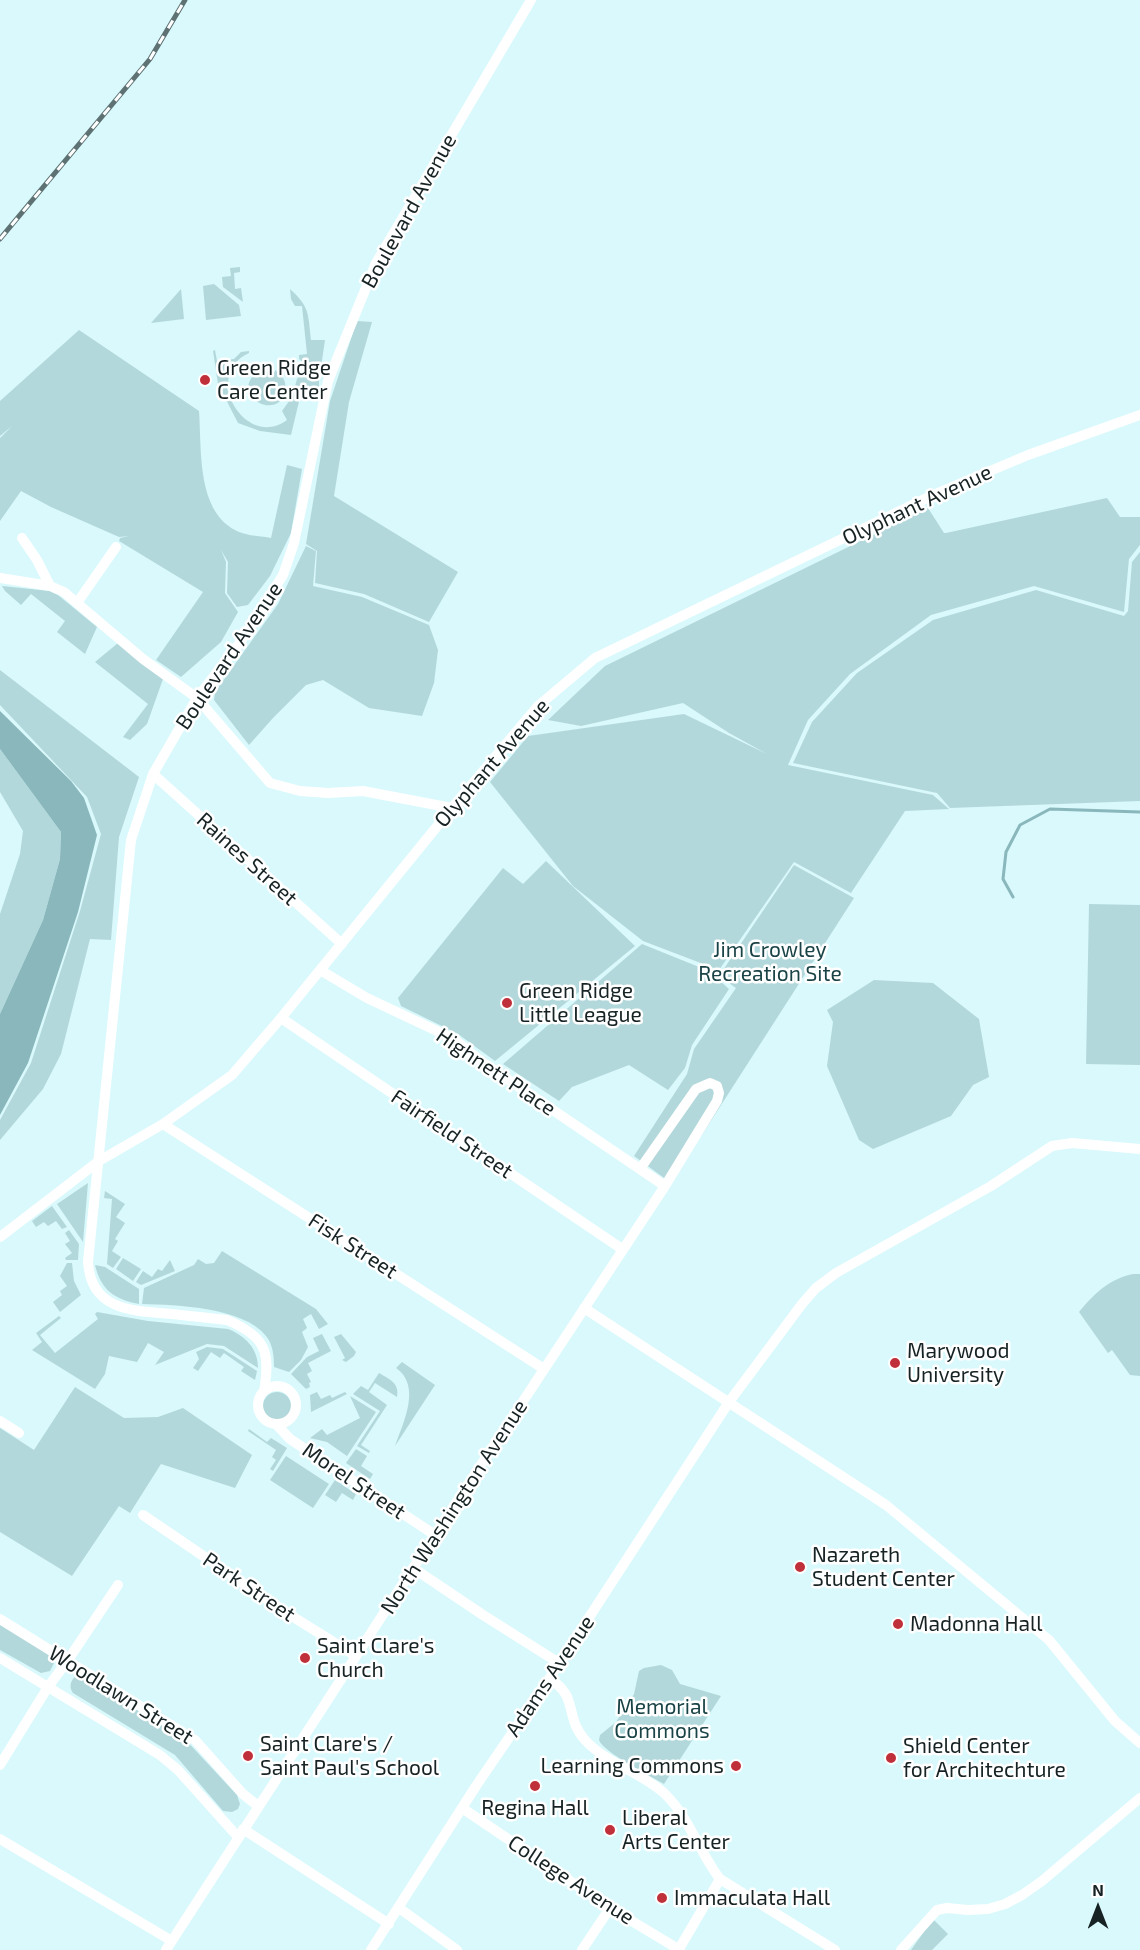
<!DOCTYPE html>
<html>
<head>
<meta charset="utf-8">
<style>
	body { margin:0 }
	#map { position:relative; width:1140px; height:1950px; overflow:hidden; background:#d9f9fc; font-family:"Exo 2",sans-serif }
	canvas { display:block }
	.north { position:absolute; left:1068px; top:1878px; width:60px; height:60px; -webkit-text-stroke:4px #fff; paint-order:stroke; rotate:0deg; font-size:16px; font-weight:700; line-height:24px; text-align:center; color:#162223 }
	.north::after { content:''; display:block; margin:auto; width:21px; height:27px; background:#162223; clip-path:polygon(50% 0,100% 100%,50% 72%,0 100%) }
</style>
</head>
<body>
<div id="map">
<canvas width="1140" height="1950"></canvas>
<div class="north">N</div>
</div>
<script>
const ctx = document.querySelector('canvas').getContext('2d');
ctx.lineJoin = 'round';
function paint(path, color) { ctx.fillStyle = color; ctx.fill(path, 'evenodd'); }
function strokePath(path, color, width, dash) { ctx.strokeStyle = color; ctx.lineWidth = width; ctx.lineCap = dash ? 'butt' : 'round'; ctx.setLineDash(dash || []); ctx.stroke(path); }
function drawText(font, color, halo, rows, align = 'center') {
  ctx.font = font + ' "Exo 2",sans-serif'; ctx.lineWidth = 5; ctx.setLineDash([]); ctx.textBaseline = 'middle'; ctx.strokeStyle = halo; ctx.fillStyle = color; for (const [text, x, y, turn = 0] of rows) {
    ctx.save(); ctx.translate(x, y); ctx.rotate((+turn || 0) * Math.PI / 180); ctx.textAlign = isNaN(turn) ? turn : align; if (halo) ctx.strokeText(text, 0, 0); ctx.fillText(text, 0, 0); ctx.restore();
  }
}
const green = new Path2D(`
	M 240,267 L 240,272 L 234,273 L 235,289 L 241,288 L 243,302 L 223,287 L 222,277 L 231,276 L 230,268 Z
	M 214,284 L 239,305 L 241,316 L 206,320 L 203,286 Z
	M 181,289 L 184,319 L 151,323 Z
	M 290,289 C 310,307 308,314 311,340 L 325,340 L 321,367 L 304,363 L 299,359 L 299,355 L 307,354 L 302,306 L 295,306 L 291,299 Z
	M 357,321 L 372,322 L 349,402 L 334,496 L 458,572 L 429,622 L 364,594 L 315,583 L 317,551 L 306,544 L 330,401 Z
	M 79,330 L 199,411 C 202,451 196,513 239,532 C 249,536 261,536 271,538 L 287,465 L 302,469 L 291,533 L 270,576 L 248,605 L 237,607 L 227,593 L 228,562 L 221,550 L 226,562 L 225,593 L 238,612 L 221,642 L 181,677 L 156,660 L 203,592 L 119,541 L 120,538 L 129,536 L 119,537 L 51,507 L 21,491 L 0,521 L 0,438 L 12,426 L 0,436 L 0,401 Z
	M 215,350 L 217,361 L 234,359 L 241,352 L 249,351 L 249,353 C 237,358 229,369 228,383 L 218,384 L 213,351 Z
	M 275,370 C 282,375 287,381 285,390 C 280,423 228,396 257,372 L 275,372 Z
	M 300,376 L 317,378 L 319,379 L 319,388 L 316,392 L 302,389 L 291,435 L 260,431 L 238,423 L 220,388 L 227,387 C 232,415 260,440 287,420 L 282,411 L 292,397 L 297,379 Z
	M 1107,498 L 1120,517 L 1140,517 L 1140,545 L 1129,559 L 1124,612 L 1034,586 L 931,615 L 850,674 L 808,720 L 788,765 L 933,795 L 949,809 L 905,811 L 851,893 L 794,862 L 719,970 L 643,941 L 573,886 L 490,782 L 528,736 L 684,714 L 767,754 L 729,733 L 683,703 L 581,726 L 548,720 L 605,666 L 928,508 L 944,533 L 946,533 Z
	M 306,546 L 316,551 L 313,586 L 362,597 L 429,625 L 438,650 L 434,683 L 422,716 L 369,708 L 323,680 L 306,685 L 273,718 L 249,745 L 214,700 L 215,692 L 278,604 Z
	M 1140,552 L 1140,801 L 950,808 L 937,793 L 793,763 L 812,722 L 857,673 L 933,620 L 1036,590 L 1124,616 L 1128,611 L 1132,562 Z
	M 2,586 L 50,591 L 58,595 L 97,627 L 85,654 L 57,632 L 65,621 L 31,594 L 21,605 L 5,591 Z
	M 118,643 L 163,679 L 147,724 L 130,740 L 123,737 L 148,704 L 95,662 Z
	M 0,670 L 139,777 L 119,837 L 111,940 L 90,939 L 61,1054 L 43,1089 L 0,1140 L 0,1120 L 31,1063 L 80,911 L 101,834 L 87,797 L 0,705 Z
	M 0,749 L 61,832 L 60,859 L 43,920 L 0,1014 L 0,914 L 20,854 L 23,831 L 0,792 Z
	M 546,861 L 635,946 L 495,1061 L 458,1034 L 401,1006 L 398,998 L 503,868 L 523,884 Z
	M 794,865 L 854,898 L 671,1183 L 634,1156 L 687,1074 L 694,1049 L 736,988 L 719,976 Z
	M 1089,904 L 1140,905 L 1140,1065 L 1086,1064 Z
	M 642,944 L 709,971 L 729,989 L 692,1045 L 685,1068 L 668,1090 L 629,1065 L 572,1087 L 559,1101 L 503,1064 Z
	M 874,980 L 933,983 L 979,1019 L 989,1077 L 973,1085 L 951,1116 L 873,1149 L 859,1140 L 827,1066 L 833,1022 L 827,1010 Z
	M 88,1183 L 83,1242 L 57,1204 Z
	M 105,1191 L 125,1204 L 116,1217 L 125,1223 L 115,1239 L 118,1241 L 112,1251 L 121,1257 L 113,1268 L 107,1264 L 112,1199 L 104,1198 Z
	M 52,1206 L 67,1227 L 62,1229 L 56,1221 L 48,1226 L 44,1222 L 36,1227 L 32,1221 Z
	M 69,1230 L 79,1244 L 78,1260 L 66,1260 L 65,1258 L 72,1253 L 65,1244 L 70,1241 L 65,1233 Z
	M 222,1251 L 316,1309 L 328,1324 L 319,1329 L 311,1314 L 303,1319 L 307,1328 L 302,1332 L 308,1347 L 301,1360 L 289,1372 L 274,1367 C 274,1357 273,1344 266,1336 C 243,1307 177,1305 142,1304 L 144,1288 L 194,1265 L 198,1259 L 206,1264 L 214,1263 Z
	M 123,1258 L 141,1269 L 133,1281 L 116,1269 Z
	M 170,1260 L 175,1271 L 141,1285 L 136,1282 L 143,1271 L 152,1277 L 158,1269 L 162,1271 Z
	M 67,1263 L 72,1263 L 74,1281 L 81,1295 L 60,1312 L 53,1302 L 62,1295 L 60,1291 L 67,1286 L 60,1276 Z
	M 95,1265 L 105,1267 L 139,1289 L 139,1304 C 114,1299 101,1290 95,1265 Z
	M 1133,1274 L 1140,1274 L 1140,1376 L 1130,1375 L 1112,1350 L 1108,1353 L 1079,1312 C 1095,1293 1109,1279 1133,1274 Z
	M 97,1312 L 148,1321 L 228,1329 C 245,1336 258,1348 258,1368 L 224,1346 L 207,1344 L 155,1365 L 164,1352 L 148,1343 L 137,1362 L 109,1356 L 105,1374 L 95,1389 L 32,1350 L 42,1342 L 36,1333 L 59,1316 L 61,1318 L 40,1335 L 55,1353 L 98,1319 L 95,1314 Z
	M 322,1334 L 331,1351 L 308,1363 L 312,1371 L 307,1374 L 311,1382 L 309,1383 L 310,1387 L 306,1389 L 291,1374 L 307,1357 L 319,1351 L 313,1338 Z
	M 341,1334 L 356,1352 L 354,1356 L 346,1362 L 342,1360 L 345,1358 L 334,1337 Z
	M 207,1347 L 223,1349 L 257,1371 L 255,1380 L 241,1371 L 244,1367 L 224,1353 L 220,1358 L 211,1352 L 198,1371 L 193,1368 L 199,1359 L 196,1352 Z
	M 402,1362 L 435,1385 L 395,1446 C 403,1423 422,1386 396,1368 Z
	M 379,1373 C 389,1379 400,1383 397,1397 L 375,1383 L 369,1392 L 387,1405 L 361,1445 L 370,1451 L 369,1453 L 357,1446 L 380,1411 L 353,1394 L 361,1386 L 368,1390 Z
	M 75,1387 L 124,1418 L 158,1417 L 183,1408 L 252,1455 L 235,1488 L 161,1464 L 130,1513 L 119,1506 L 72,1576 L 0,1532 L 0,1428 L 34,1450 Z
	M 317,1392 L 321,1399 L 330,1395 L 332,1398 L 345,1392 L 347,1394 L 311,1412 L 310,1395 Z
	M263 1406a14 14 0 1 1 28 0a14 14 0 1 1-28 0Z
	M 350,1396 L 376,1412 L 347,1456 L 327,1442 L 310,1438 L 322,1429 L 327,1435 L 360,1418 Z
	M 249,1429 L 267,1442 L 271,1438 L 287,1448 L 273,1471 L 270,1469 L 276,1460 L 272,1457 L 276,1450 L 248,1431 Z
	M 356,1449 L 367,1456 L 361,1466 L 373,1474 L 370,1479 L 346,1463 Z
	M 286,1456 L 329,1484 L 313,1508 L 270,1480 Z
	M 335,1480 L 356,1494 L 353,1500 L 342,1493 L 336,1502 L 325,1495 Z
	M 0,1623 L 51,1655 L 54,1663 L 50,1671 L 41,1673 L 0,1650 Z
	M 661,1665 L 672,1670 L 680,1684 L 721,1696 L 664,1784 C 650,1776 603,1752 599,1740 L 600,1735 L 616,1722 L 634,1694 L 639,1671 L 644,1668 Z
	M 79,1675 L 184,1738 L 237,1795 L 240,1804 L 238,1809 L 232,1812 L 223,1811 L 175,1755 L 73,1693 C 68,1687 71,1677 79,1675 Z
	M 933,1919 L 948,1934 L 932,1950 L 911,1950 Z`);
const water = new Path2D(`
	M 0,711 L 71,781 L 84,798 L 97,835 L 78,912 L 28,1063 L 0,1115 L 0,1014 L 43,920 L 60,859 L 61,832 L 0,749 Z`);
const stream = new Path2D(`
	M 1013,897 L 1003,879 L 1006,852 L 1020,825 L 1050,809 L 1140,812`);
const minor = new Path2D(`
	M 22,538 L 37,560 L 50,586
	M 0,578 L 50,586 L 64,592 L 143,659 L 197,698 L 270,783 L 300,791 L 328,793 L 363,791 L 452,808
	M 77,603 L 116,547
	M 153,774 L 342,944
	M 320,970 L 367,998 L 454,1039 L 482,1062 L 665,1186
	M 281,1018 L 622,1249
	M 163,1124 L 544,1369
	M 0,1237 L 99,1161 L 163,1124 L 232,1075 L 281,1018 L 452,808 L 538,706 L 595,658 L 933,495 L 1028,455 L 1140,415
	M 584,1308 L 886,1505 L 1049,1640 L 1115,1721 L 1140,1743
	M258 1405a19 19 0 1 1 38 0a19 19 0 1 1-38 0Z
	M 264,1391 C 271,1351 265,1336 227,1320 C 209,1318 190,1316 172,1314 C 133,1311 91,1311 88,1262 L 131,840 L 153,774 L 197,698 L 241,641 L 283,575 L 294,543 L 328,381 L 376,263 L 531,0
	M 0,1421 L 19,1433
	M 276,1424 L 290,1439 L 435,1535
	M 143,1515 L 290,1615 L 356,1656
	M 413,1568 L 483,1615 L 559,1663
	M 0,1619 L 195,1740 L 243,1794 L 258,1806
	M 0,1658 L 160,1755 L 178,1770 L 238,1837
	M 549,1679 C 579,1695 564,1717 585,1740 C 607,1764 641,1772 665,1794 C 689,1817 699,1852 720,1879 L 835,1950
	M 0,1765 L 48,1687 L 68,1660 L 118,1585
	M 462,1808 L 610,1908 L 680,1950
	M 243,1829 L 389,1924
	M 0,1839 L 172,1941
	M 399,1908 L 457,1950
	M 679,1949 L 720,1879
	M 166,1950 L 413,1568 L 665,1186 L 717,1101 L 719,1093 L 717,1086 L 710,1083 L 696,1089 L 640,1169
	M 371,1950 L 476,1786 L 549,1679 L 729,1402 L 802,1304 L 816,1288 L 836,1273 L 991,1186 L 1052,1146 L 1072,1143 L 1140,1149
	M 582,1950 L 610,1908
	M 901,1950 L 937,1910 L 947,1908 L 968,1910 L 988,1909 L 1005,1904 L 1022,1895 L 1042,1881 L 1140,1798`);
const rail = new Path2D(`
	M 0,239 L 150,59 L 185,0`);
const markers = [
	[205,380,6,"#c0303a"],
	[507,1003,6,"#c0303a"],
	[895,1363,6,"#c0303a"],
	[800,1567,6,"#c0303a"],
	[898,1624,6,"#c0303a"],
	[305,1658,6,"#c0303a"],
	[248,1756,6,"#c0303a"],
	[891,1758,6,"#c0303a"],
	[736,1766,6,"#c0303a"],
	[535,1786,6,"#c0303a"],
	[610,1830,6,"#c0303a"],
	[662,1898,6,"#c0303a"]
];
const streetNames = [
	["Boulevard Avenue",409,211,-61],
	["Olyphant Avenue",917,505,-25],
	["Boulevard Avenue",229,656,-56],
	["Olyphant Avenue",492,763,-49],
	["Raines Street",247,859,42],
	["Highnett Place",496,1072,34],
	["Fairfield Street",452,1134,34],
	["Fisk Street",353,1246,33],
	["Morel Street",354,1481,34],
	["North Washington Avenue",454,1507,-57],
	["Park Street",249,1587,34],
	["Adams Avenue",550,1676,-56],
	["Woodlawn Street",121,1695,32],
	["College Avenue",571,1880,33]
];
const poiNames = [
	["Green Ridge",217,368],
	["Care Center",217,392],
	["Green Ridge",519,991],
	["Little League",519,1015],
	["Marywood",907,1351],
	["University",907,1375],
	["Nazareth",812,1555],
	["Student Center",812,1579],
	["Madonna Hall",910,1624],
	["Saint Clare's",317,1646],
	["Church",317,1670],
	["Saint Clare's /",260,1744],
	["Saint Paul's School",260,1768],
	["Shield Center",903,1746],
	["for Architechture",903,1770],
	["Learning Commons",724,1766,"right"],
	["Regina Hall",535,1808,"center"],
	["Liberal",622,1818],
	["Arts Center",622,1842],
	["Immaculata Hall",674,1898]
];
const parkNames = [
	["Jim Crowley",770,950],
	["Recreation Site",770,974],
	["Memorial",662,1707],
	["Commons",662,1731]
];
paint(green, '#b3d8db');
paint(water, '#8ab7bb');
strokePath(stream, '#8ab7bb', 3);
strokePath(minor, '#fff', 10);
strokePath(rail, '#5e7173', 5);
strokePath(rail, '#fff', 3, [9]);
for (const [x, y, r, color] of markers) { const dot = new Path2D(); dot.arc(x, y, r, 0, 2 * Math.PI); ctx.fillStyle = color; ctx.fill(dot); strokePath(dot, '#fff', 2); }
drawText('21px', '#162223', '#fff', streetNames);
drawText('21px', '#162223', '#fff', poiNames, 'left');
drawText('21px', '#194346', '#fff', parkNames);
</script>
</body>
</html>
